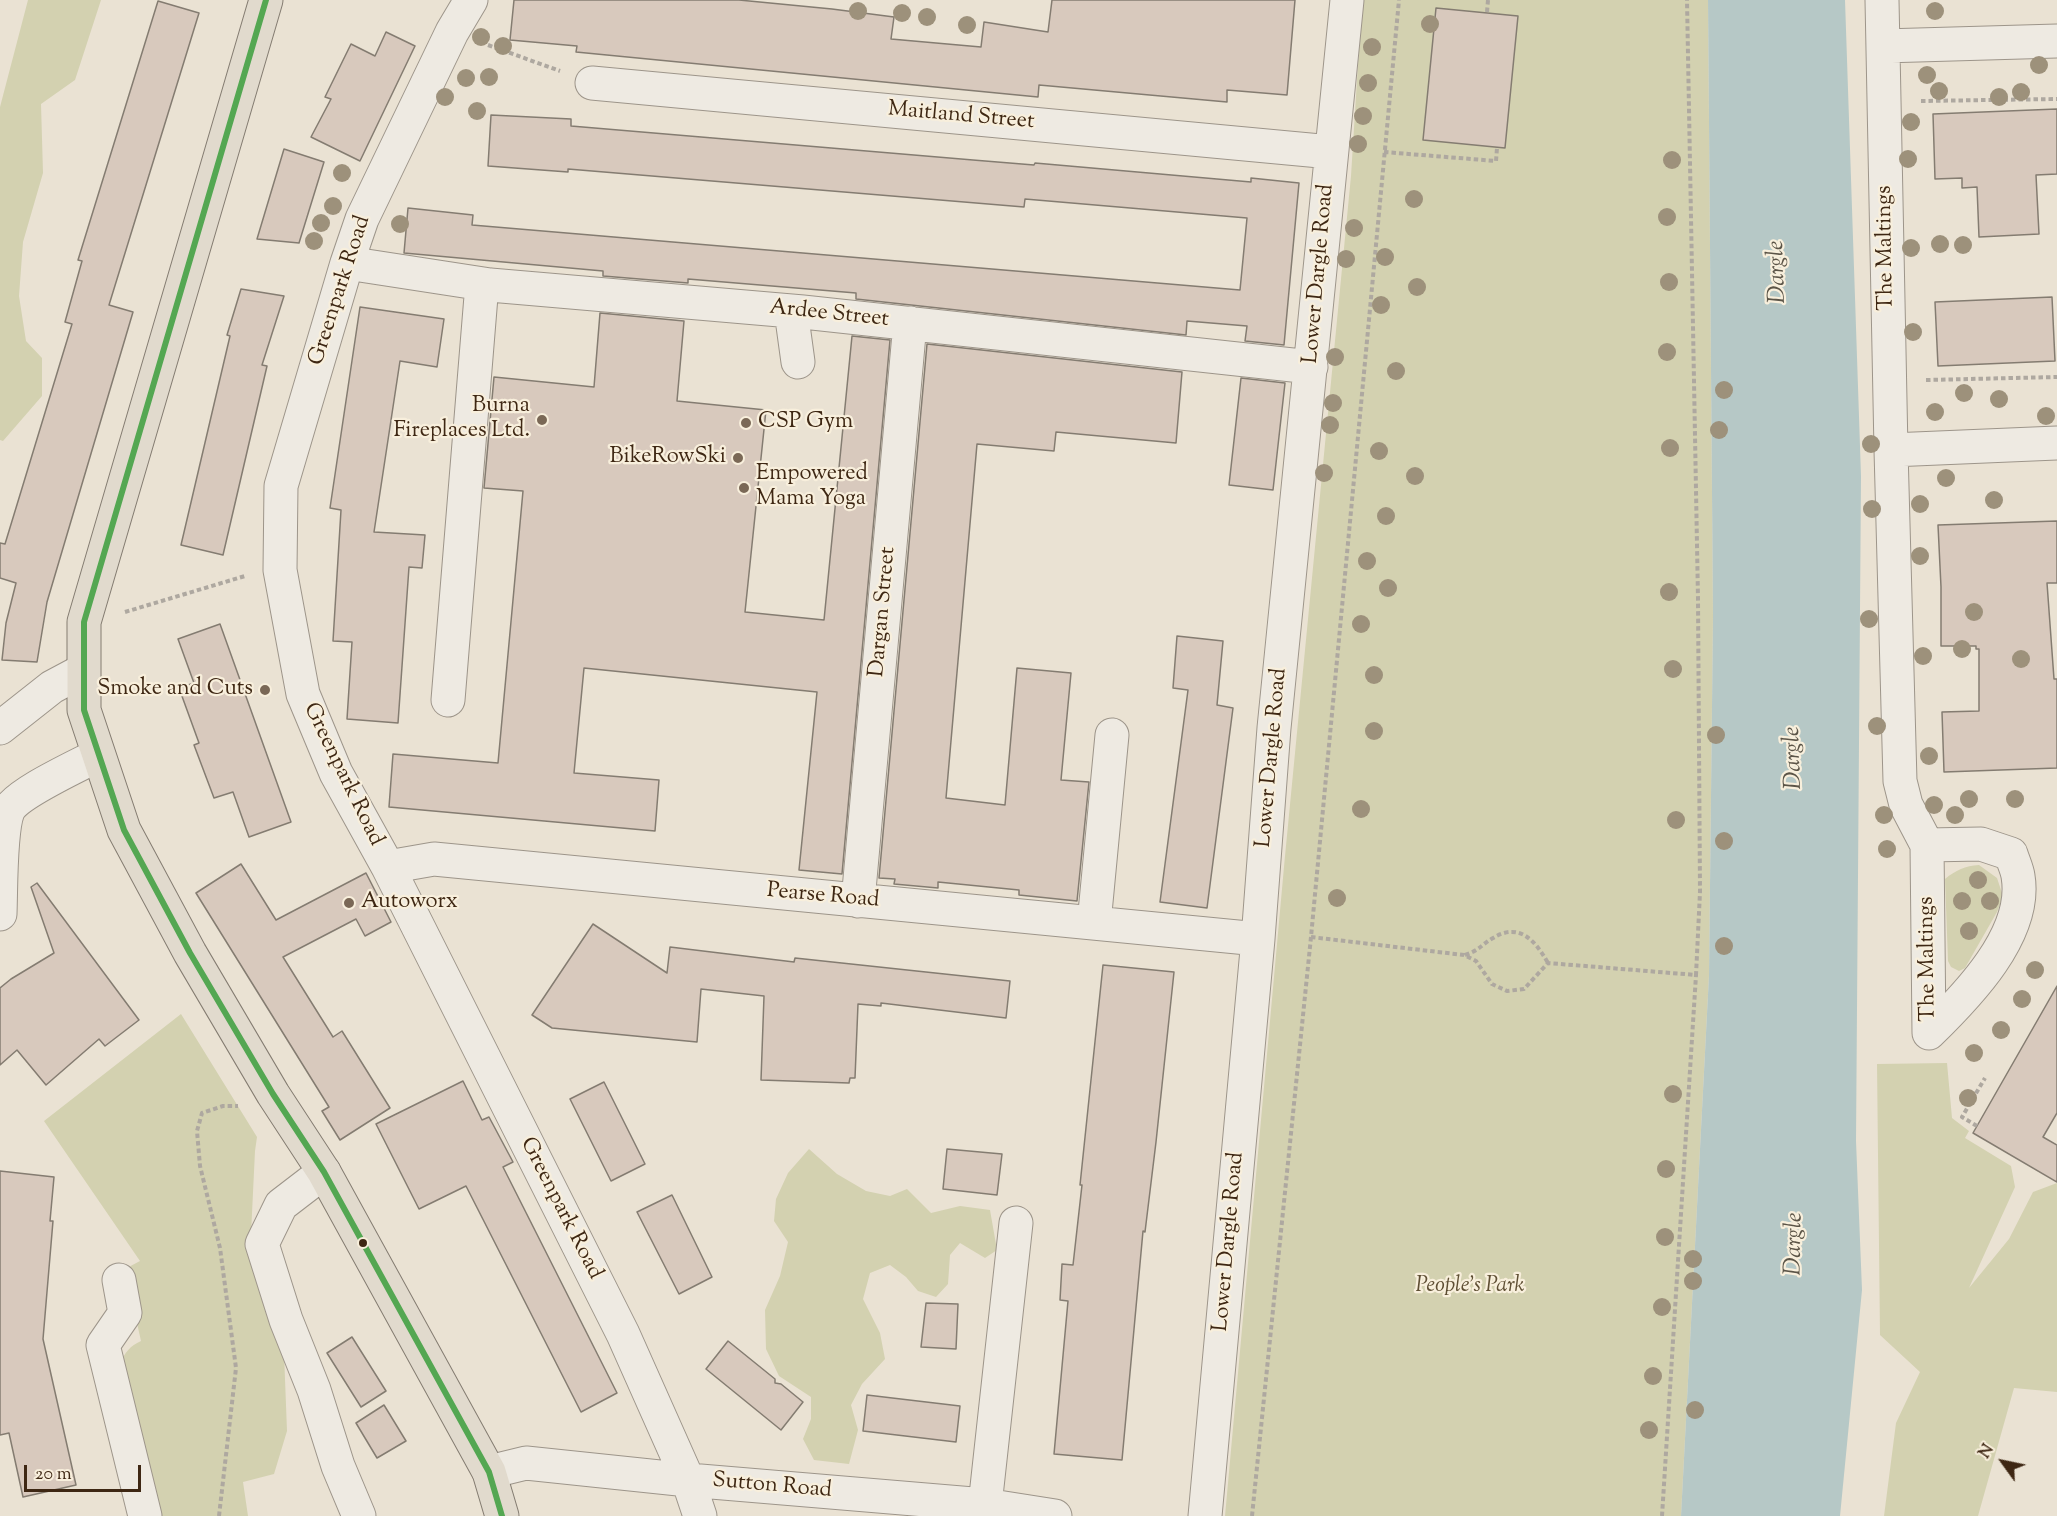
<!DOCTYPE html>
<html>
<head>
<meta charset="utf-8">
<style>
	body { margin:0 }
	#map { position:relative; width:2057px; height:1516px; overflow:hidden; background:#eae2d3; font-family:"Sorts Mill Goudy",serif }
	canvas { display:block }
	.north { position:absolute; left:1973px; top:1432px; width:60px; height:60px; -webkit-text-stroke:4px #f8efdc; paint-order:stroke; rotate:303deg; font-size:16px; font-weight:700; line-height:24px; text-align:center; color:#3e2713 }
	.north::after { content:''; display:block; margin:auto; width:21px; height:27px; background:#3e2713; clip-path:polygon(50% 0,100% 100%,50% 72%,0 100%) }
	.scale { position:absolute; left:24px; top:1465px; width:117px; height:27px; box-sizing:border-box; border:3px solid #3e2713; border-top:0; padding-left:8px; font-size:18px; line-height:21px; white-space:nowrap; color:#3e2713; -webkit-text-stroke:4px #f8efdc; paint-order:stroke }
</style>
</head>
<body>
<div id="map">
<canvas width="2057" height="1516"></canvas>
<div class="north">N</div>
<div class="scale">20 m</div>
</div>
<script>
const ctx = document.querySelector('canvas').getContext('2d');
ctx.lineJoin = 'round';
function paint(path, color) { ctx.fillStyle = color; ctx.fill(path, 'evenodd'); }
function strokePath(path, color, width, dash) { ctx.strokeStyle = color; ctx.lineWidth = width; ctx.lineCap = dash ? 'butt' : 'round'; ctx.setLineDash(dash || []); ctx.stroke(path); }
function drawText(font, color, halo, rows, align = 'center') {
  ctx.font = font + ' "Sorts Mill Goudy",serif'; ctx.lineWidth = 4.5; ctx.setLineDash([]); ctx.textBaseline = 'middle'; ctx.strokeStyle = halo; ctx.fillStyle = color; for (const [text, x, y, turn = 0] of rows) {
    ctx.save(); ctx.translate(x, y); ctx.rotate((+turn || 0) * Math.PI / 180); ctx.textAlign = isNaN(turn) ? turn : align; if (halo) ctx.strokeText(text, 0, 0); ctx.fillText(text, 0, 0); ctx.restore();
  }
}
const green = new Path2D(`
	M 28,0 L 101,0 L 75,80 L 41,104 L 43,173 L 23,242 L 19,296 L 26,341 L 42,358 L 42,396 L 3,441 L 0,440 L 0,107 Z
	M 1362,0 L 1708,0 L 1713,616 L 1709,975 L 1681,1516 L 1225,1516 L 1285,856 L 1351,176 Z
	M 1979,865 L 1997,878 L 2003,896 L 1997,912 L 1965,968 L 1959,971 L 1951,967 L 1948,961 L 1945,879 C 1956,870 1965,866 1979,865 Z
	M 181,1014 L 257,1137 L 255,1151 L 251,1234 L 284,1353 L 287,1431 L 274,1474 L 243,1482 L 248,1516 L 157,1516 L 120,1364 C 125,1352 130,1346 141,1341 L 125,1269 L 140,1261 L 44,1121 Z
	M 1947,1063 L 1952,1118 L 1969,1131 L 1965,1138 L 2011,1166 L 2015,1187 L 1969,1288 L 2009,1239 L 2033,1192 L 2057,1183 L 2057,1392 L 2014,1388 L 1978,1516 L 1884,1516 L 1896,1423 L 1920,1372 L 1880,1335 L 1877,1064 Z
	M 809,1149 L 837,1174 L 866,1191 L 890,1196 L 907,1189 L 931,1213 L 960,1206 L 990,1210 L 997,1250 L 985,1258 L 960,1243 L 950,1255 L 948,1284 L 936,1297 L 918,1291 L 906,1277 L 890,1265 L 870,1273 L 863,1299 L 880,1333 L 885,1359 L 862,1384 L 851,1405 L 858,1430 L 849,1464 L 814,1460 L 803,1439 L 811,1419 L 811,1397 L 779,1376 L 766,1349 L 765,1310 L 780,1276 L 788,1242 L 774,1221 L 776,1199 L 788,1173 Z`);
const water = new Path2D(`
	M 1708,0 L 1845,0 L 1861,476 L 1856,1141 L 1862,1290 L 1840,1516 L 1681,1516 L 1709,975 L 1713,616 Z`);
const building = new Path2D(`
	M 514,0 L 739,0 L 832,9 L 894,17 L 891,39 L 981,47 L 984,22 L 1048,32 L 1052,0 L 1295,0 L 1287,95 L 1227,90 L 1227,102 L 1039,85 L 1038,97 L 576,52 L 577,46 L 510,40 Z
	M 158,1 L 199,13 L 109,305 L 133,312 L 47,602 L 37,662 L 2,660 L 6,623 L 16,583 L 0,578 L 0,543 L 5,544 L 72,324 L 65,322 L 82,261 L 78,260 Z
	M 1436,8 L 1518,16 L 1505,148 L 1423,140 Z
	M 386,32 L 415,46 L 360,161 L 311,137 L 331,99 L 325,97 L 351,44 L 375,56 Z
	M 2057,109 L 2057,174 L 2036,175 L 2039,234 L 1979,237 L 1977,187 L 1962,188 L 1962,178 L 1935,179 L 1933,114 Z
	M 491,115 L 571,119 L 571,126 L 973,160 L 1034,165 L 1035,163 L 1251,182 L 1251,178 L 1299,183 L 1284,345 L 1245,341 L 1247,326 L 1187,321 L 1186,335 L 856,299 L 856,293 L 688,279 L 688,283 L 603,276 L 603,271 L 404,253 L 408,208 L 473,215 L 472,225 L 1240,290 L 1247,218 L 1025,199 L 1024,207 L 568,169 L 568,172 L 488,166 Z
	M 284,149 L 324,162 L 299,243 L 257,239 Z
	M 241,289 L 284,296 L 262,365 L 267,366 L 223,555 L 181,545 L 230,336 L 227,335 Z
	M 2052,297 L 2055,361 L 1938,366 L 1935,302 Z
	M 360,307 L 444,319 L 437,367 L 400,361 L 374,532 L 425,535 L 422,568 L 409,567 L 398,723 L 347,719 L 352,642 L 333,641 L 341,510 L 330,508 Z
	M 600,313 L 684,321 L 677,401 L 766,410 L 745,612 L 824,620 L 852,336 L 890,340 L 842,874 L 799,870 L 817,692 L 584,668 L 574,773 L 659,780 L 655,831 L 389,807 L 393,754 L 498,763 L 523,491 L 484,488 L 494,377 L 594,387 Z
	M 927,344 L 1182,372 L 1176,443 L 1056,432 L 1054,451 L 977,444 L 946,798 L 1005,805 L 1017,668 L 1071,673 L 1061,780 L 1089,782 L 1077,901 L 1019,895 L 1019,890 L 938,882 L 938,888 L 894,884 L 895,879 L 879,878 Z
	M 1241,378 L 1285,383 L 1273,490 L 1229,485 Z
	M 2057,521 L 2057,583 L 2047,583 L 2054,679 L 2057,679 L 2057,768 L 1944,772 L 1942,712 L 1979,711 L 1979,649 L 1976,649 L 1976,646 L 1941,646 L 1941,587 L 1938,525 Z
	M 220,624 L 291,822 L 249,837 L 233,792 L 214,798 L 194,745 L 199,743 L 179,688 L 194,683 L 178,639 Z
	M 1177,636 L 1223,641 L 1217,705 L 1233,708 L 1207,908 L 1160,902 L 1188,690 L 1173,688 Z
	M 241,864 L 276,920 L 366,873 L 391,922 L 365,936 L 356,919 L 283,957 L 333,1037 L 342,1031 L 390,1108 L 340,1140 L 322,1111 L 329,1107 L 196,893 Z
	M 37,883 L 139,1020 L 105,1046 L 99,1039 L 46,1085 L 17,1050 L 0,1065 L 0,988 L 11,979 L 54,953 L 31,887 Z
	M 593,924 L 667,973 L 670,947 L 794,962 L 795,958 L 1010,981 L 1006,1018 L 881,1003 L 881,1006 L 858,1004 L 855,1078 L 850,1078 L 849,1083 L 761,1080 L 764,996 L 701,989 L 697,1042 L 552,1028 L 532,1015 Z
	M 1103,965 L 1174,972 L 1156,1142 L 1145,1232 L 1143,1231 L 1122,1460 L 1054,1454 L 1068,1301 L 1060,1300 L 1062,1264 L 1073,1265 L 1082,1185 L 1080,1185 Z
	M 2057,986 L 2057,1113 L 2043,1137 L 2057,1145 L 2057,1182 L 1973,1133 Z
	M 463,1081 L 482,1120 L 489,1117 L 513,1162 L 503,1167 L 617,1393 L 581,1412 L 466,1186 L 419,1209 L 376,1124 Z
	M 604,1082 L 645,1164 L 611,1181 L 570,1099 Z
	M 947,1149 L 1002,1154 L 997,1195 L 943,1189 Z
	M 0,1171 L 54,1177 L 50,1221 L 53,1221 L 43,1339 L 76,1485 L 23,1497 L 9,1433 L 0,1435 Z
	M 672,1195 L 712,1277 L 679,1294 L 637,1212 Z
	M 926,1303 L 958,1304 L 956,1349 L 921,1347 Z
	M 352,1337 L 386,1391 L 361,1407 L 327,1353 Z
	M 728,1341 L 775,1379 L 775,1383 L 781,1384 L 803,1402 L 781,1430 L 706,1369 Z
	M 867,1395 L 960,1406 L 956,1442 L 863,1431 Z
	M 384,1405 L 406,1441 L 377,1458 L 356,1423 Z`);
const path = new Path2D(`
	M 1487,12 L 1488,0
	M 488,45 L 560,71
	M 1921,101 L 2057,99
	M 1384,152 L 1496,161 L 1497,148
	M 1926,380 L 2057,377
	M 125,612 L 245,576
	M 1311,937 L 1464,955 L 1476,961 L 1492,984 L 1507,991 L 1524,989 L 1548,963 L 1696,975 L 1700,892 L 1698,599 L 1687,0
	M 1465,955 C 1480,950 1481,945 1493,938 C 1519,922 1535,940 1548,963
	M 1977,1126 L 1962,1117 L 1985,1078
	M 219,1516 L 236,1368 L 220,1248 L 200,1166 L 197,1131 L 202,1113 L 223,1106 L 238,1106
	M 1252,1516 L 1311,937 L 1399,0
	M 1662,1516 L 1696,975`);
const minor = new Path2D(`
	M 471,0 L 452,32 L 362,219 L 347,263 L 281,486 L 280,570 L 303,694 L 336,773 L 388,867 L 623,1334 L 688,1480 L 700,1516
	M 1882,0 L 1891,450 L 1900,781 L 1906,805 L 1927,845 L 1929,1033
	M 1883,46 L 2057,41
	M 592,83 L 1331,152
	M 347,263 L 490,285 L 803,312 L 1311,367
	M 791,311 L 798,362
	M 1891,450 L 2057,443
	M 448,700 L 482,284
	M 0,728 L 52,687 L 82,671
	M 1927,845 L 1981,844 L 2011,854 C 2013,861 2017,869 2018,876 C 2028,934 1967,996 1929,1033
	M 388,867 L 434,859 L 1258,939
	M 858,901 L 910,323
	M 0,914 C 1,889 0,831 8,811 C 17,793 78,766 98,755
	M 1094,923 L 1112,735
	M 324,1172 L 281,1205 L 262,1244 L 286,1320 L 314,1390 L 338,1466 L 359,1516
	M 119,1280 L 125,1313 L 103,1345 L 145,1516
	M 489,1472 L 526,1463 L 688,1480 L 985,1505 L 1055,1516
	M 985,1505 L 1016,1223
	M 1205,1516 L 1258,939 L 1274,728 L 1347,0`);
const major = new Path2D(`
	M 266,0 L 84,622 L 84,710 L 124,830 L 190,953 L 273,1094 L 324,1172 L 489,1472 L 502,1516`);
const bus1 = new Path2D(`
	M 266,0 L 84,622 L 84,710 L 124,830 L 190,953 L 273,1094 L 324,1172 L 489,1472 L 502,1516`);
const trees = [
	[858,11],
	[1935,11],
	[902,13],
	[927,17],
	[1430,24],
	[967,25],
	[481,37],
	[503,46],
	[1372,47],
	[2039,65],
	[1927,75],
	[489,77],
	[466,78],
	[1368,83],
	[1939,91],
	[2021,92],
	[445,97],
	[1999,97],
	[477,111],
	[1363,116],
	[1911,122],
	[1358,144],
	[1908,159],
	[1672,160],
	[342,173],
	[1414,199],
	[333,206],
	[1667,217],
	[321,223],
	[400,224],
	[1354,228],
	[314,241],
	[1940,244],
	[1963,245],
	[1911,248],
	[1385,257],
	[1346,259],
	[1669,282],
	[1417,287],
	[1381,305],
	[1913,332],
	[1667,352],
	[1335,357],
	[1396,371],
	[1724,390],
	[1964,393],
	[1999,399],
	[1333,403],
	[1935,412],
	[2046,416],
	[1330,425],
	[1719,430],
	[1871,444],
	[1670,448],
	[1379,451],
	[1324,473],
	[1415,476],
	[1946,478],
	[1994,500],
	[1920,504],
	[1872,509],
	[1386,516],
	[1920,556],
	[1367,561],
	[1388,588],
	[1669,592],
	[1974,612],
	[1869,619],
	[1361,624],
	[1962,649],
	[1923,656],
	[2021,659],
	[1673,669],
	[1374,675],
	[1877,726],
	[1374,731],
	[1716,735],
	[1929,756],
	[1969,799],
	[2015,799],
	[1934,805],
	[1361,809],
	[1884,815],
	[1955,815],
	[1676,820],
	[1724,841],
	[1887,849],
	[1978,880],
	[1337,898],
	[1962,901],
	[1990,901],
	[1969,931],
	[1724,946],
	[2035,970],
	[2022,999],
	[2001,1030],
	[1974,1053],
	[1673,1094],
	[1968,1098],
	[1666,1169],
	[1665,1237],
	[1693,1259],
	[1693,1281],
	[1662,1307],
	[1653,1376],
	[1695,1410],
	[1649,1430]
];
const markers = [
	[542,420,6,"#7a6856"],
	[746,423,6,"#7a6856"],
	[738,458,6,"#7a6856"],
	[744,488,6,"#7a6856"],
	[265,690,6,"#7a6856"],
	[349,903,6,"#7a6856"],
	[363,1243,5,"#3e2713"]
];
const streetNames = [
	["Maitland Street",961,117,5],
	["The Maltings",1887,248,-91],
	["Lower Dargle Road",1320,274,-85],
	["Greenpark Road",341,291,-72],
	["Ardee Street",829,315,6],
	["Dargan Street",884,612,-85],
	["Lower Dargle Road",1273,758,-85],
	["Greenpark Road",342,775,64],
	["Pearse Road",823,897,5],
	["The Maltings",1929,959,-91],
	["Greenpark Road",560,1209,63],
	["Lower Dargle Road",1230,1242,-85],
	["Sutton Road",772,1487,5]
];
const poiNames = [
	["Burna",530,407],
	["Fireplaces Ltd.",530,432],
	["CSP Gym",758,423,"left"],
	["BikeRowSki",726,458],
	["Empowered",756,475,"left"],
	["Mama Yoga",756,500,"left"],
	["Smoke and Cuts",253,690],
	["Autoworx",361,903,"left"]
];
const parkNames = [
	["People's Park",1470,1287]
];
const waterNames = [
	["Dargle",1779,272,-92],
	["Dargle",1795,758,-92],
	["Dargle",1796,1244,-89]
];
paint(green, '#d3d1b0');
paint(water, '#b6c8c6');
paint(building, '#d8c9bd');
strokePath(building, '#847c71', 1.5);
strokePath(minor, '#9d958a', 35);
strokePath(major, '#847c71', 35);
strokePath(path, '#aea8a0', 4, [4.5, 3]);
strokePath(minor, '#eeeae2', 33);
strokePath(major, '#e1dacd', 33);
strokePath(bus1, '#54a752', 6);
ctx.fillStyle = '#9d917b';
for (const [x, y] of trees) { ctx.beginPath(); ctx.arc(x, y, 9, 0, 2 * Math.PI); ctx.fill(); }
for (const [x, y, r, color] of markers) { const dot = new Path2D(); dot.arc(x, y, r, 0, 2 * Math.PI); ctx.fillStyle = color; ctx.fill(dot); strokePath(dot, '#f8efdc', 2); }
drawText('22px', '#3e2713', '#f8efdc', streetNames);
drawText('22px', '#3e2713', '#f8efdc', poiNames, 'right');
drawText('italic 22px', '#5e4e33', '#f8efdc', parkNames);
drawText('italic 24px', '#5b5447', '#f8efdc', waterNames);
</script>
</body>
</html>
